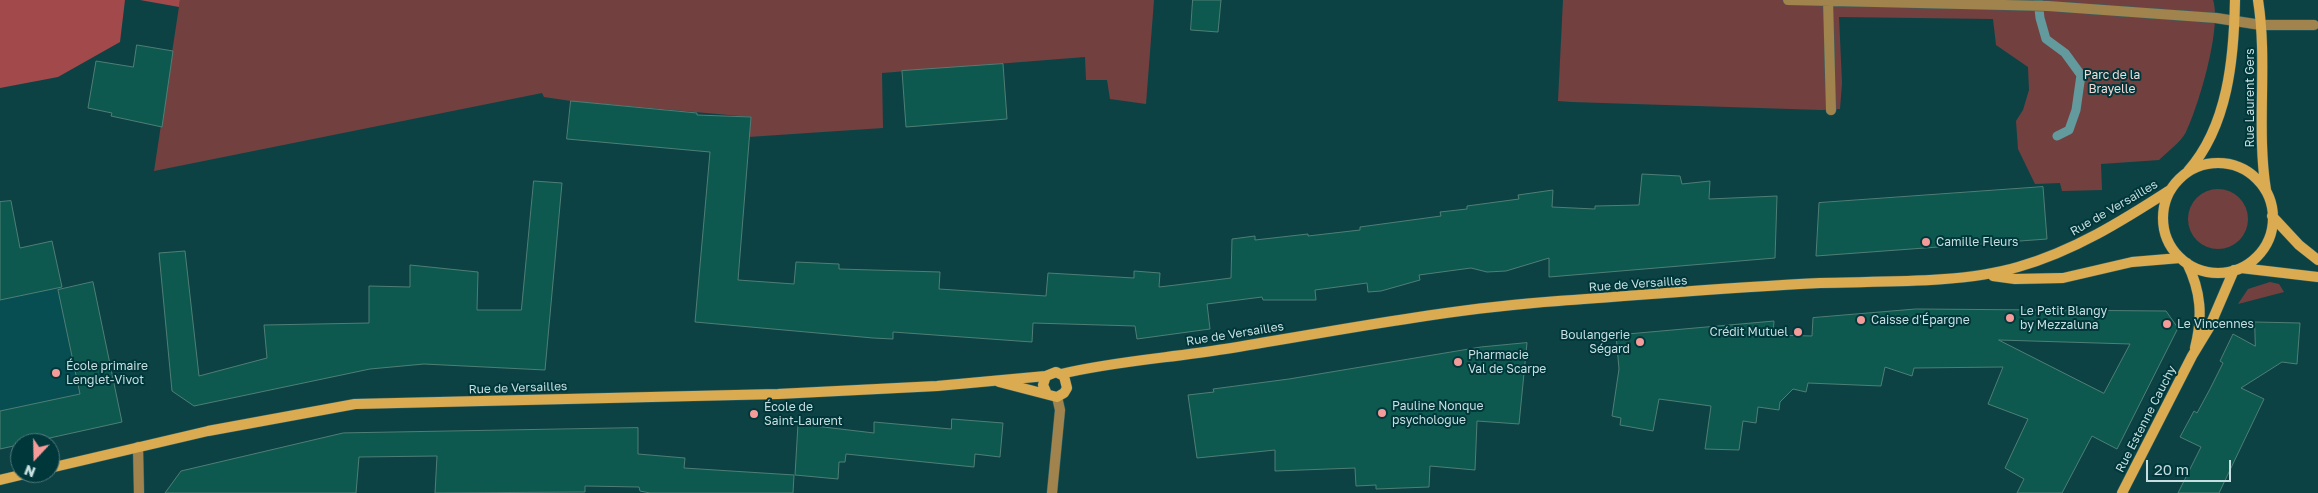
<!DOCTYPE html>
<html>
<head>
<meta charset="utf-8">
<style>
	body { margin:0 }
	#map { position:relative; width:2318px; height:493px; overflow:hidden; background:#0d4245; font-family:"Golos Text",sans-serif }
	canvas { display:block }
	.north { position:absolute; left:10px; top:433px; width:50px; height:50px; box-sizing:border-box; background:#00373a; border:1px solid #507a7d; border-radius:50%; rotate:201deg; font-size:14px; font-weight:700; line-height:20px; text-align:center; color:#c7dfe1 }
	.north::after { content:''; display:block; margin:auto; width:18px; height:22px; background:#f59b9a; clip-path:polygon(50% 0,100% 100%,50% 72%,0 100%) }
	.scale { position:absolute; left:2146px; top:460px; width:85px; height:22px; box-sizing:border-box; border:2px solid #c7dfe1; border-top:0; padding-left:6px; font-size:15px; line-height:18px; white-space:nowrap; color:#c7dfe1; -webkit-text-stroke:4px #00373a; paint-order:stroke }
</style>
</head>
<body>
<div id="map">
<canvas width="2318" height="493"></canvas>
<div class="north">N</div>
<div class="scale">20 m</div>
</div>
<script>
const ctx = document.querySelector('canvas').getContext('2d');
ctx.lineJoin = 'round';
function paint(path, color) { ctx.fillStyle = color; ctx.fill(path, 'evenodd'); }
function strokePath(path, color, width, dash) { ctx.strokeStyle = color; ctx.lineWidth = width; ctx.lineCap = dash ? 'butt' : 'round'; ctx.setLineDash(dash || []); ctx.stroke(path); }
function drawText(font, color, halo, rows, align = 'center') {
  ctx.font = font + ' "Golos Text",sans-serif'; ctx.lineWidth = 4; ctx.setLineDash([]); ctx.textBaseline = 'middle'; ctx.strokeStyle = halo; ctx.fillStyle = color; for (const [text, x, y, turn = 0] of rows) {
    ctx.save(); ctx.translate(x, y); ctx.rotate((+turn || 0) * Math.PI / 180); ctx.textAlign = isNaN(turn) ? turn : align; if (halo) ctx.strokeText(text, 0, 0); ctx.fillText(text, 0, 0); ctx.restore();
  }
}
const built = new Path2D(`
	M 17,234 L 27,281 L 31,280 L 24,247 L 52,241 L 62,289 L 93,282 L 122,422 L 78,432 L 72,405 L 0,449 L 0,237 Z`);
const green = new Path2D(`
	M 180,0 L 1154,0 L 1146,104 L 1110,99 L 1107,80 L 1086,80 L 1085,57 L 882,73 L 883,128 L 748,137 L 751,117 L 571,101 L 544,97 L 542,93 L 154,171 Z
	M 1563,0 L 2213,0 C 2222,27 2199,105 2186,132 C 2181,142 2167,152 2159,160 L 2101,164 L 2102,190 L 2062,191 L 2060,183 L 2035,184 L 2018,149 L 2016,121 L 2023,110 L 2029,90 L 2028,67 L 1996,45 L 1993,19 L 1839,17 L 1842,83 L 1840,109 L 1822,110 L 1572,102 L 1558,101 Z
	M2188 219a30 30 0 1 1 60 0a30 30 0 1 1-60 0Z
	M 2270,282 L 2279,284 L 2284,292 L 2238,304 L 2248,289 Z`);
const forest = new Path2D(`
	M 0,0 L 125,0 L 120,42 L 58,77 L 0,88 Z
	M 140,0 L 180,0 L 179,7 Z`);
const stream = new Path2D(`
	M 2038,0 L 2040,18 L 2046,39 L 2065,53 L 2081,75 L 2076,110 L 2069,130 L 2057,136`);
const building = new Path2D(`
	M 1193,0 L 1221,0 L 1218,32 L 1191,30 Z
	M 137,45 L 173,51 L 162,127 L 111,116 L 112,113 L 88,108 L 96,61 L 133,67 Z
	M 1003,64 L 1007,119 L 906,127 L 902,71 Z
	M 571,101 L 697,113 L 697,115 L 751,117 L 738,280 L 794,284 L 796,262 L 839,264 L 839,269 L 940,272 L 939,289 L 1046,296 L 1048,273 L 1134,278 L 1134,271 L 1160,273 L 1159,287 L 1176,285 L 1231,278 L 1232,239 L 1255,236 L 1255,240 L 1308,234 L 1308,236 L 1360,230 L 1360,227 L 1441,216 L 1440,212 L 1467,209 L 1467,206 L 1519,199 L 1518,195 L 1553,190 L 1552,207 L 1595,209 L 1595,206 L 1639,205 L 1642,174 L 1680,176 L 1682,184 L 1710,181 L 1709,199 L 1777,196 L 1775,258 L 1549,277 L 1549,258 L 1506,271 L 1487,272 L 1471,268 L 1419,275 L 1420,280 L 1381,291 L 1368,292 L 1367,283 L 1315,290 L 1316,300 L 1263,300 L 1262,297 L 1207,304 L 1210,329 L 1137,339 L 1135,326 L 1033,323 L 1032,342 L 893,332 L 893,339 L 873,338 L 695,322 L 710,152 L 567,139 Z
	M 534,181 L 562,183 L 545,370 L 424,364 L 370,369 L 194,406 L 172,391 L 159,253 L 185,251 L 199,376 L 267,358 L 264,325 L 369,323 L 369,286 L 410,287 L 410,265 L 478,272 L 477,310 L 521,310 Z
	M 2043,187 L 2047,239 L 1816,256 L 1819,203 Z
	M 11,201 L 20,248 L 52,241 L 62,287 L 0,300 L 0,202 Z
	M 93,282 L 122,422 L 0,449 L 0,411 L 80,394 L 58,290 Z
	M 1916,309 L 2166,311 L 2178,328 L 2117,449 L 2092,436 L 2062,493 L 2017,493 L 2024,479 L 2005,468 L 2028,419 L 1988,404 L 2003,367 L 1914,368 L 1912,376 L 1885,367 L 1881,386 L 1808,383 L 1806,392 L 1793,389 L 1780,402 L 1779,410 L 1758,407 L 1756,423 L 1743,421 L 1739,450 L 1705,449 L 1711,406 L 1659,399 L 1653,431 L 1620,425 L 1621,418 L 1612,416 L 1619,369 L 1616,335 L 1774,321 L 1773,335 L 1812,336 L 1813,318 ZM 1999,340 L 2130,344 L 2104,393 Z
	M 2255,322 L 2300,323 L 2297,364 L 2282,362 L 2241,388 L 2264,399 L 2219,493 L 2178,493 L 2201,447 L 2180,437 L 2194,411 L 2197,413 L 2210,389 L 2223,363 L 2220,361 L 2233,334 L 2255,346 Z
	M 1527,343 L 1519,424 L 1477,421 L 1475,470 L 1430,466 L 1429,487 L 1376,489 L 1376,485 L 1356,486 L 1355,468 L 1275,471 L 1275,450 L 1197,458 L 1188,395 L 1214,392 L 1213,389 L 1289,379 L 1481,347 Z
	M 952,419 L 1003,423 L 1000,457 L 975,454 L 974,467 L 846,454 L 845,462 L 839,462 L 838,479 L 795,475 L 798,424 L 874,433 L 874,422 L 951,429 Z
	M 638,428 L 638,454 L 685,458 L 684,468 L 794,475 L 793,493 L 650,493 L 640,491 L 639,487 L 585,486 L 585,492 L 435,493 L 437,456 L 359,457 L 356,493 L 165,493 L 181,471 L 343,433 Z`);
const street = new Path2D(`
	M 1788,0 L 2048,6 L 2216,18 L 2261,25 L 2314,25
	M 1828,0 L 1831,110
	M 138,447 L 139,493
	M 1052,493 L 1060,410 L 1057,397`);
const secondary = new Path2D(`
	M 2258,0 C 2268,63 2256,127 2266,190
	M2163 218a55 55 0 1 1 110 0a55 55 0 1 1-110 0Z
	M 2188,171 C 2228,126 2234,58 2235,0
	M 2272,216 L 2299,245 L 2318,260
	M 2187,263 C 2201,291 2203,317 2195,348
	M 2241,268 L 2318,277
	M 1993,276 L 2015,279 L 2063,278 L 2132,262 L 2180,258
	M 1061,374 C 1115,361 1170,358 1225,349 C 1336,331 1445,309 1558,301 C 1645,295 1732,287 1820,283 C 1881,281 1960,284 2018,267 C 2074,251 2122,221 2170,190
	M 999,382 L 1057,397 L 1064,393 L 1067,388 L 1064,376 L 1056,372 L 1046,376 L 1043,385 L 1047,394
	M 50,468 L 208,431 L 355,404 L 778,394 L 937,386 L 1046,376
	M 0,480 L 29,473
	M 2122,493 L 2192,356 L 2209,328 L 2234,270`);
const markers = [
	[1926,242,5,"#f59b9a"],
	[2010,318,5,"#f59b9a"],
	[1861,320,5,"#f59b9a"],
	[2167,324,5,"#f59b9a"],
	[1798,332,5,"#f59b9a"],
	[1640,342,5,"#f59b9a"],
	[1458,362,5,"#f59b9a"],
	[56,373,5,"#f59b9a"],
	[1382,413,5,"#f59b9a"],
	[754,414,5,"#f59b9a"]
];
const parkNames = [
	["Parc de la",2112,75],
	["Brayelle",2112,89]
];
const streetNames = [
	["Rue Laurent Gers",2250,98,-90],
	["Rue de Versailles",2114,208,-30],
	["Rue de Versailles",1638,284,-4],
	["Rue de Versailles",1235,334,-9],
	["Rue de Versailles",518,388,-2],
	["Rue Estenne Cauchy",2146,419,-63]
];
const poiNames = [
	["Camille Fleurs",1936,242],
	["Le Petit Blangy",2020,311],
	["by Mezzaluna",2020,325],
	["Caisse d'Épargne",1871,320],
	["Le Vincennes",2177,324],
	["Crédit Mutuel",1788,332,"right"],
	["Boulangerie",1630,335,"right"],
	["Ségard",1630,349,"right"],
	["Pharmacie",1468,355],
	["Val de Scarpe",1468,369],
	["École primaire",66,366],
	["Lenglet-Vivot",66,380],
	["Pauline Nonque",1392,406],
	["psychologue",1392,420],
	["École de",764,407],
	["Saint-Laurent",764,421]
];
paint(built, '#064e52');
paint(green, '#734040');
paint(forest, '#a2494b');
strokePath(stream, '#629a9e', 9);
paint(building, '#0e594f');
strokePath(building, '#4f7e75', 1);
strokePath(street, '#326164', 11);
strokePath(secondary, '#326164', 11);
strokePath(street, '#a0834d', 10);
strokePath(secondary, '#dbab51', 10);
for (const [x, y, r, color] of markers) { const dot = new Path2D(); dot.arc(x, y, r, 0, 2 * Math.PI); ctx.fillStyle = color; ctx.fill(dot); strokePath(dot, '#00373a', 2); }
drawText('12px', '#f4d9d8', '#00373a', parkNames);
drawText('12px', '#c7dfe1', '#00373a', streetNames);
drawText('12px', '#c7dfe1', '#00373a', poiNames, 'left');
</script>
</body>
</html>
